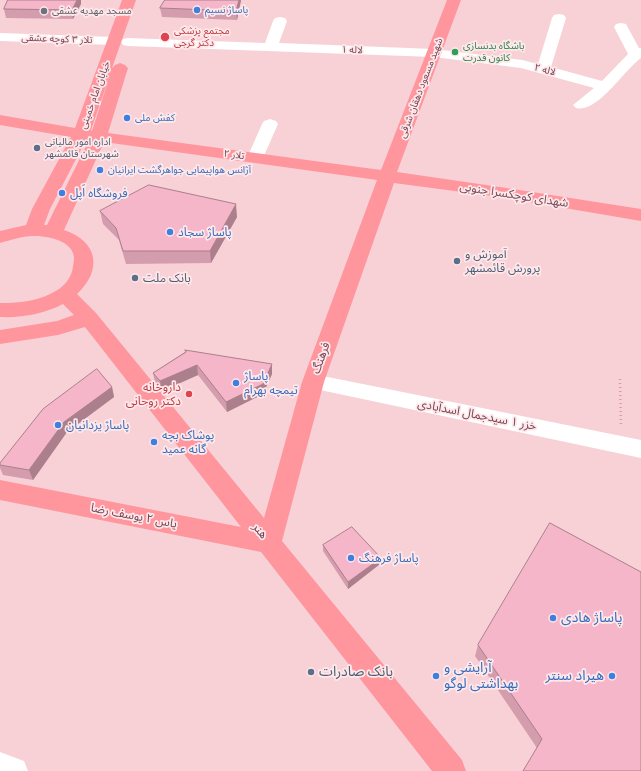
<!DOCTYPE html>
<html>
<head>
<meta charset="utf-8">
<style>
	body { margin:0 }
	canvas { display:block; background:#fee0e3 }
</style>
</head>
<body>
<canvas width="641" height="771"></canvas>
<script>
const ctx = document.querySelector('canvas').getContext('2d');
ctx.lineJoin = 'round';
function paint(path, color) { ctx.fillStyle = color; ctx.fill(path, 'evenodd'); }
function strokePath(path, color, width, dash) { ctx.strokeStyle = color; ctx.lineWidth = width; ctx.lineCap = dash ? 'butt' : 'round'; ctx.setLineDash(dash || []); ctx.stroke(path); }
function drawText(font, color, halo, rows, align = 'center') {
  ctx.font = font + ' Figtree,"Noto Sans Arabic",sans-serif'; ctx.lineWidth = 3.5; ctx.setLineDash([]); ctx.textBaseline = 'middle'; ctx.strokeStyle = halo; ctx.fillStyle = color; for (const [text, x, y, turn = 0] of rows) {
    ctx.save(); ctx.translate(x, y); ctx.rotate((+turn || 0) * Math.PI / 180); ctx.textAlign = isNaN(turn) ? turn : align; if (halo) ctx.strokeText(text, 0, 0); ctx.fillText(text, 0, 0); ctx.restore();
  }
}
const residential = new Path2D(`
	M 0,0 L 641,0 L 641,771 L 0,771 Z`);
const path = new Path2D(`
	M 620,379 L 621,426`);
const minor = new Path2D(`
	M 559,14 L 564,15 L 566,18 L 551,67 L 602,81 L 628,54 L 614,27 L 616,24 L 621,23 L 626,24 L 639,48 L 641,48 L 641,58 C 625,69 597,114 576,108 L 573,105 L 594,88 L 521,68 L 434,57 L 128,46 L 123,45 L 121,42 L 123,39 L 128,38 L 265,43 L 273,21 L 275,18 L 280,17 L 285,18 L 287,21 L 279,43 L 434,49 L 522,60 L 538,64 L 552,18 L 554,15 Z
	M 0,33 L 114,37 L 119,38 L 121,41 L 119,44 L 114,45 L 0,41 Z
	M 270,119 L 276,121 L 278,124 L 263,158 L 261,161 L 255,163 L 249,161 L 247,158 L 262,124 L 264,121 Z
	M 313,374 L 641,440 L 641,458 L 306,387 L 303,382 L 306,377 Z
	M 0,752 L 24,761 L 28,771 L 0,771 Z`);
const major = new Path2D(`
	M 122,0 L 136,0 L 112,68 L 115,65 L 120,63 L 125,65 L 128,68 L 108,133 L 381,170 L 447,0 L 461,0 L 397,172 L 500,187 L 641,209 L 641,221 L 500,197 L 394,183 L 324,382 L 282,541 L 462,760 L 466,771 L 432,771 L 261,552 L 0,500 L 0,480 L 241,527 L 85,327 L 58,335 L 0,344 L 0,330 L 57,321 L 74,315 L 63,304 C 44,314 22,318 0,317 L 0,303 C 21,303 41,301 59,289 C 67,283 72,276 73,266 C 74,261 75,256 72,251 C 66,239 45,236 33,236 C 22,236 11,240 0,243 L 0,231 L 26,225 L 32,209 L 71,137 L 0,125 L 0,115 L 75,128 ZM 112,69 L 92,131 L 91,130 ZM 86,140 L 89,140 L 47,225 L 44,225 L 50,209 ZM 104,142 L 377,180 L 302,382 L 264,518 L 96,313 L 77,294 C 103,270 98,241 64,230 Z`);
const wall = new Path2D(`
	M 165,0 L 241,0 L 237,20 L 162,17 L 160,8 Z
	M 81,4 L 73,19 L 6,18 L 4,9 Z
	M 100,211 L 237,217 L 211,263 L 126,264 L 119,240 L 103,224 Z
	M 185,350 L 272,374 L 263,394 L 227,412 L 198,375 L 162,391 L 155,383 L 153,373 L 185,352 Z
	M 112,387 L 114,397 L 67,432 L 33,480 L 3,475 L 0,468 L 0,463 Z
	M 323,545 L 381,558 L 380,564 L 348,589 L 323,551 Z
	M 641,572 L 537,748 L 475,656 L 478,645 Z`);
const shadedWall = new Path2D(`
	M 77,0 L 81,0 L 81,4 L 73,19 L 72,10 Z
	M 239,0 L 241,0 L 237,20 L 236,11 Z
	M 236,204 L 237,217 L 211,263 L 210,251 Z
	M 272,364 L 272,374 L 263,394 L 227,412 L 226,402 Z
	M 197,365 L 198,375 L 162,391 L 160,381 Z
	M 112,387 L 114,397 L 67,432 L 33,480 L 29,470 L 64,422 Z
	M 381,558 L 380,564 L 348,589 L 348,582 Z`);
const building = new Path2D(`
	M 8,0 L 77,0 L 72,10 L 4,9 Z
	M 165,0 L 239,0 L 236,11 L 160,8 Z
	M 149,185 L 236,204 L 210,251 L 123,251 L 116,228 L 100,211 Z
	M 185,350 L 272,364 L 263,384 L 226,402 L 197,365 L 160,381 L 153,373 L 186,352 Z
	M 97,369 L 112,387 L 64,422 L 29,470 L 0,465 L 0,463 L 43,409 Z
	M 550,523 L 641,572 L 641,771 L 523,771 L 542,739 L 478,645 Z
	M 352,527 L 381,558 L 348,582 L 323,545 Z`);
const markers = [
	[197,10,4,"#3f7fe0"],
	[44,11,4,"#6b7280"],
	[165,37,5,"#e0444e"],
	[455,52,4,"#2e9e5b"],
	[127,118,4,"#3f7fe0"],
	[37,148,4,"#5c6f8a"],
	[100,170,4,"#3f7fe0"],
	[62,193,4,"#3f7fe0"],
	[170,232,4,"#3f7fe0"],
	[457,261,4,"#5c6f8a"],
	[135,278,4,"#5c6f8a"],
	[236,383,4,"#3f7fe0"],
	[189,394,4,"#e0444e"],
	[58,425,4,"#3f7fe0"],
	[154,442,4,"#3f7fe0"],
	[351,558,4,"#3f7fe0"],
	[553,618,4,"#3f7fe0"],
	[311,672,4,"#5c6f8a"],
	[436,676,4,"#3f7fe0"],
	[612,676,4,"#3f7fe0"]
];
const farShopnames = [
	["پاساژ نسیم",205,10],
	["کفش ملی",135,118],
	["آژانس هواپیمایی جواهرگشت ایرانیان",108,170]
];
const farWorshipnames = [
	["مسجد مهدیه عشقی",52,11]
];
const farHealthnames = [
	["مجتمع پزشکی",174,31],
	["دکتر گرجی",174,43]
];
const farStreetnames = [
	["تلار ۳ کوچه عشقی",57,39,2],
	["لاله ۱",352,50,2],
	["لاله ۲",545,70,15],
	["شهید مسعود دهقان شرقی",421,88,-69],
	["خیابان امام خمینی",95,95,-70],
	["تلار ۲",234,155,8]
];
const farLeisurenames = [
	["باشگاه بدنسازی",463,46],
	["کانون قدرت",463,58]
];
const farServicenames = [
	["اداره امور مالیاتی",45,142],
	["شهرستان قائمشهر",45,154]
];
const shopNames = [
	["فروشگاه اَپل",70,193],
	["پاساژ سجاد",178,232],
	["پاساژ",244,376],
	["تیمچه بهرام",244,390],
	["پاساژ یزدانیان",66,425],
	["پوشاک بچه",162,435],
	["گانه عمید",162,449],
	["پاساژ فرهنگ",359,558]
];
const streetNames = [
	["شهدای کوچکسرا جنوبی",514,195,9],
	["فرهنگ",321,358,-70],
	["خزر ۱ سیدجمال اسدآبادی",477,415,11],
	["یاس ۲ یوسف رضا",134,516,11],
	["هنر",260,531,51]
];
const serviceNames = [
	["آموزش و",465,254],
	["پرورش قائمشهر",465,268],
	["بانک ملت",143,278]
];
const healthNames = [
	["داروخانه",181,387],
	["دکتر روحانی",181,401]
];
const nearShopnames = [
	["پاساژ هادی",561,618],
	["آرایشی و",444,668],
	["بهداشتی لوگو",444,684],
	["هیراد سنتر",604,676,"right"]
];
const nearServicenames = [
	["بانک صادرات",319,672]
];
paint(residential, '#f8d1d6');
strokePath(path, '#da99ad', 2.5, [1, 3]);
paint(minor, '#fff');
paint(major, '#ff969e');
paint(wall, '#d39dad');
paint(shadedWall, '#ac7f8d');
paint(building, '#f5b6c9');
strokePath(building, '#ac7f8d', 1);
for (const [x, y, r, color] of markers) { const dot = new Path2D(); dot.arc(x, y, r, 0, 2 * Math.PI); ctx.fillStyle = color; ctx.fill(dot); strokePath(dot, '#ffe8ea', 1.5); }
drawText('10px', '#366cbe', '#ffe8ea', farShopnames, 'left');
drawText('10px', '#5b616d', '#ffe8ea', farWorshipnames, 'left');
drawText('10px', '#be3a42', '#ffe8ea', farHealthnames, 'left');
drawText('10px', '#764656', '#ffe8ea', farStreetnames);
drawText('10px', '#27864d', '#ffe8ea', farLeisurenames, 'left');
drawText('10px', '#4e5e75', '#ffe8ea', farServicenames, 'left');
drawText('12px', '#366cbe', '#ffe8ea', shopNames, 'left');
drawText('12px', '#764656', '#ffe8ea', streetNames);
drawText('12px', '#4e5e75', '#ffe8ea', serviceNames, 'left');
drawText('12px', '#be3a42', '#ffe8ea', healthNames, 'right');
drawText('14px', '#366cbe', '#ffe8ea', nearShopnames, 'left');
drawText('14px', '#4e5e75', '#ffe8ea', nearServicenames, 'left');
</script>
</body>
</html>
